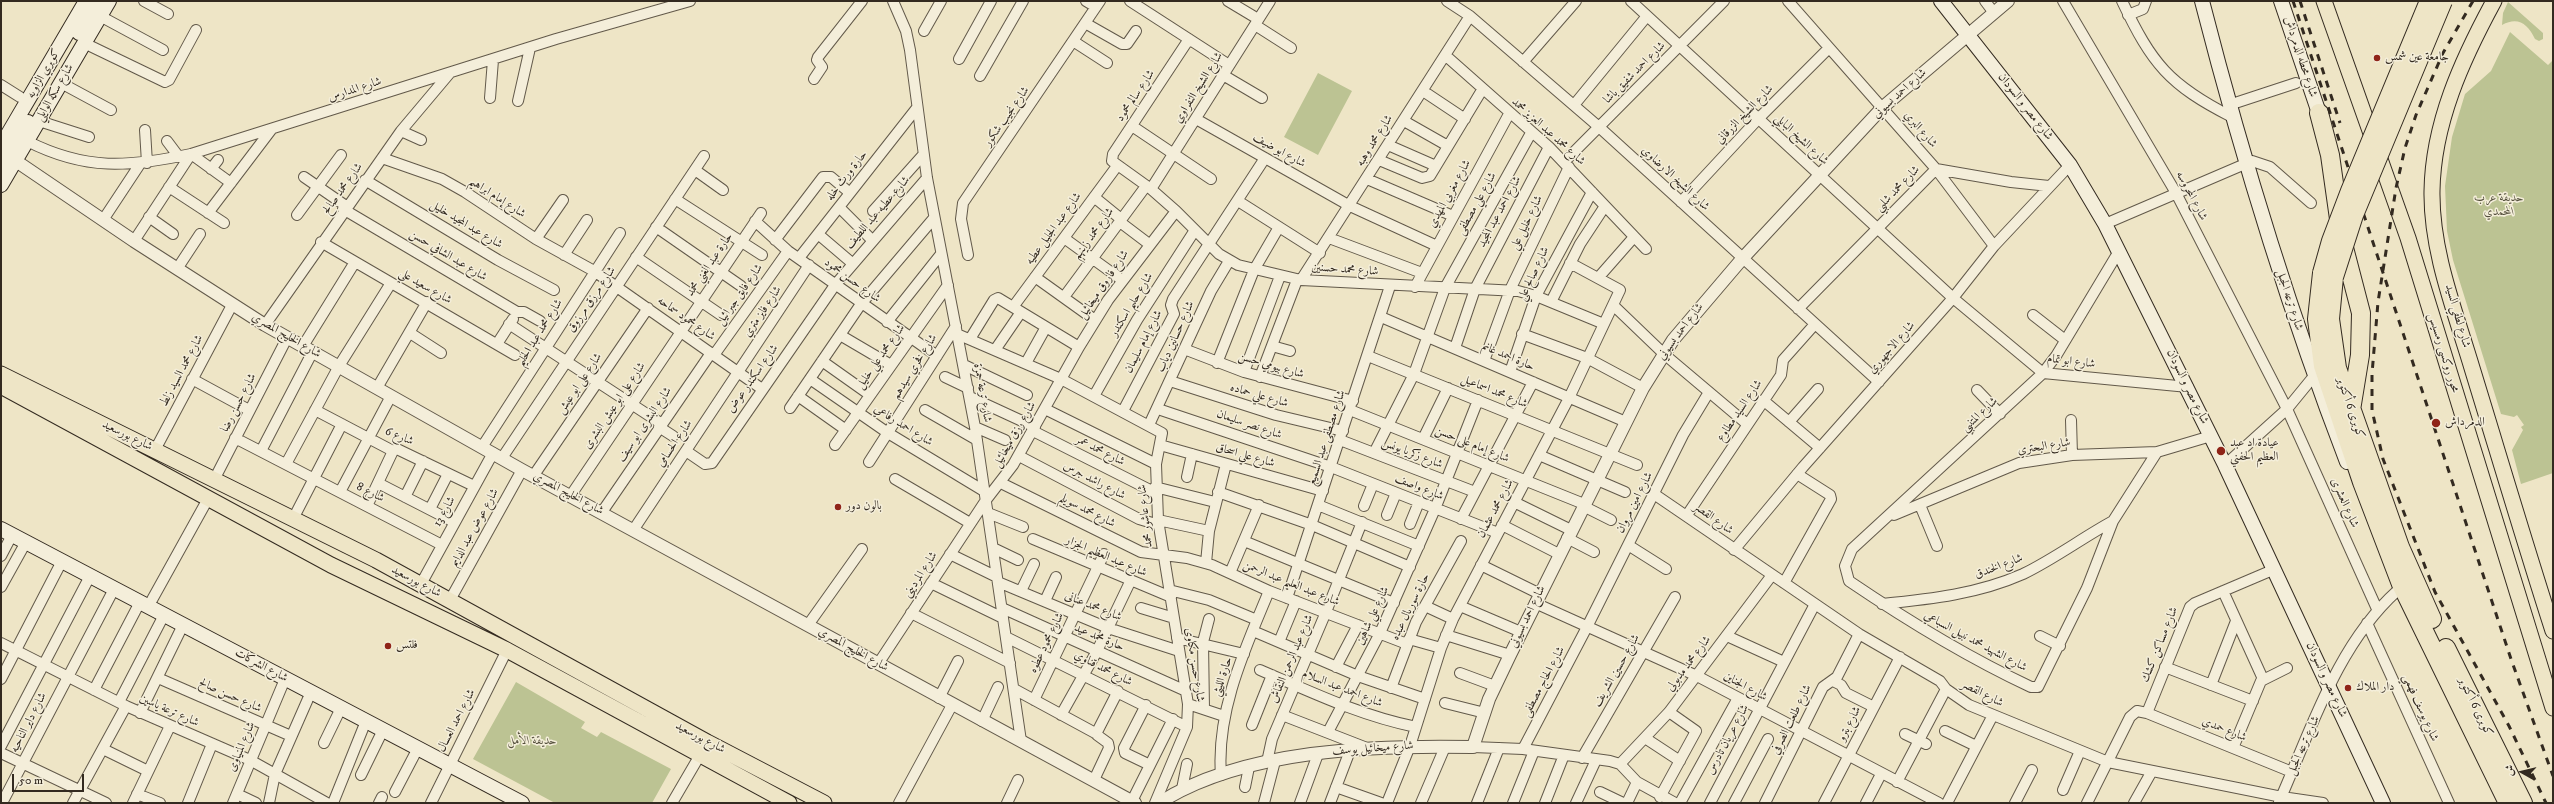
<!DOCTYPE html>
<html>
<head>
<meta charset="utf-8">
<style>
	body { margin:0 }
	#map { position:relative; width:2554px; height:804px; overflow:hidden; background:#eee5c6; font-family:"IM FELL DW Pica",Amiri,serif }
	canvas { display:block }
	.frame { position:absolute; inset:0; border:2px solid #332a20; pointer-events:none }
	.north { position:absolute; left:2502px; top:752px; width:40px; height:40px; -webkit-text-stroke:3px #f4eeda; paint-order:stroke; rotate:278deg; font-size:11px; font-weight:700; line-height:16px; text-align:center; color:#332a20 }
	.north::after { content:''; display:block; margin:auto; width:14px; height:18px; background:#332a20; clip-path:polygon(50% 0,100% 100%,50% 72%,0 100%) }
	.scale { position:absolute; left:12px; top:774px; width:72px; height:18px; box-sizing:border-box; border:2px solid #332a20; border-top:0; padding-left:5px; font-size:12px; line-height:14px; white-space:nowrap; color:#332a20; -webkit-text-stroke:3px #f4eeda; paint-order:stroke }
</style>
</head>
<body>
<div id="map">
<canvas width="2554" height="804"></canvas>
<div class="frame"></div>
<div class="north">ش</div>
<div class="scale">50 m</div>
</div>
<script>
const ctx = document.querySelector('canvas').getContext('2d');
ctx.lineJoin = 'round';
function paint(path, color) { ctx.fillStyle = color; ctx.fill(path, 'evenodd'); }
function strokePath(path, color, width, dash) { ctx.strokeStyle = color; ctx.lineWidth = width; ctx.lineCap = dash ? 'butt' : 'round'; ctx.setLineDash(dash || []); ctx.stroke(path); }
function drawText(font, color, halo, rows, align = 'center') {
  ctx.font = font + ' "IM FELL DW Pica",Amiri,serif'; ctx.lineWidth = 3; ctx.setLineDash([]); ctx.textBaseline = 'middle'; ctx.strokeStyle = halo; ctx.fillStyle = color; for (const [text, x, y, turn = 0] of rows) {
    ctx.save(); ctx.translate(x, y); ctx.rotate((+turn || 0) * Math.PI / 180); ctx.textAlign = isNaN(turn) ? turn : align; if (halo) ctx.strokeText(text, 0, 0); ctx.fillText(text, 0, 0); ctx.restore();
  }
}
const green = new Path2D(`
	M 2508,2 L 2543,33 L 2543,39 L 2539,41 L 2535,39 C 2528,24 2518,16 2502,25 L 2503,13 Z
	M 2510,32 L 2548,65 L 2553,60 L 2553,473 L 2521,484 L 2512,450 L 2523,430 L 2521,427 L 2524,425 L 2517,415 L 2514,417 L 2501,414 L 2453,260 L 2447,231 L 2445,186 L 2452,137 L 2465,94 L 2491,71 Z
	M 1318,73 L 1352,91 L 1318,155 L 1284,137 Z
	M 516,682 L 585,722 L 581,728 L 597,737 L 601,732 L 671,769 L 652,803 L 555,803 L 473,759 Z`);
const minor = new Path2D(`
	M 144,1 L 168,14
	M 893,1 L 906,31 L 910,50 L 927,178 L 975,427 L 1021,741
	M 1086,1 L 1096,7
	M 1130,1 L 1229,65
	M 1228,1 L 1258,19
	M 1447,1 L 1470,16 L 1599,127 L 1879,382
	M 1631,1 L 1953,298 L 2043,373 L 2188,387
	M 1788,1 L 1936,169 L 1994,246
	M 1985,1 L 1994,13
	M 2063,1 L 2176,193 L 2287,409 L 2377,609
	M 2122,1 C 2152,64 2169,85 2232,117
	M 2128,15 L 2143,9 L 2146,1
	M 100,16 L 163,50
	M 1085,23 L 1122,44 L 1127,44 L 1136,31
	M 1255,25 L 1291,48
	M 924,31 L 941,1
	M 1189,39 L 1113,154 L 1112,161 L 1151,189 L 1176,211 L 1219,254 L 1238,265 L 1301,280 L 1518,291 L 1536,296 L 1604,324
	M 1073,41 L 1107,63
	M 84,43 L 165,82 L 169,80 L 196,30
	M 1445,55 L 1549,147 L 1646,249
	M 959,59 L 991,1
	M 1523,62 L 1576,1
	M 1223,75 L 1262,98
	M 980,76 L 1023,1
	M 814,79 L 822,67 L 817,60 L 818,57 L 862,1
	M 61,83 L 111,110
	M 1,85 L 20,97
	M 1423,91 L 1465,119
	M 490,98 L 493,60
	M 518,101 L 530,48
	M 1574,105 L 1647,16
	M 2229,105 L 2296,83
	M 1196,119 L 1350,206 L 1437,246
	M 39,121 L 89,137
	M 1404,121 L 1448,146
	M 1132,126 L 1211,179
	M 145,130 L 147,163
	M 401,131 L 421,140
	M 27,141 C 86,171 129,167 191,154 L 556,39 L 690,1
	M 167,141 L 179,157
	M 1388,145 L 1436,166
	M 382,158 L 442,179 L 465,192 L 536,239 L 594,271 L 762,389
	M 1379,160 L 1422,178 L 1430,176 L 1482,90
	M 1564,162 L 1724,1
	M 211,169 L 218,160
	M 695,170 L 723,190
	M 304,177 L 346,206
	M 1367,179 L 1453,216
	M 365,180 L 498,260 L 554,290
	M 169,187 L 224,223
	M 1151,189 L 1270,1
	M 1094,197 L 1121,219
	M 675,199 L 762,255
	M 1238,201 L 1320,253
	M 1681,202 L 1759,118 L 1829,48
	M 839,207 L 872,240
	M 343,209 L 517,312 L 524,312 L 540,321
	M 873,211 L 923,155
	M 208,213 L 271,130
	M 297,215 L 341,155
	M 149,217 L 173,234
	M 103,220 L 140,164
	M 755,221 L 788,251 L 937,356
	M 1120,222 L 1149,244
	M 2105,224 L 2252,161 L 2270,167 L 2311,203
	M 656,227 L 741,286
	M 818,234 L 852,263
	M 1064,238 L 1122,280
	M 1329,238 L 1422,273
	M 536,239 L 563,200
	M 775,240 L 823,177 L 831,177 L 850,193
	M 134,241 L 191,154 L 231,183
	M 321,242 L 515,355
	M 2119,251 L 2056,356 L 2043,373 L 1852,549 L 1845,566 L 1849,581 C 1908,621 1967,657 2031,687 L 2038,687 L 2087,588 L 2113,521 L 2157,452
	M 564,255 L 587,220
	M 968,255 L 961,219 L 963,203 L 1100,1
	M 636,257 L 721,315
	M 799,258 L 916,109
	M 177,269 L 200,234
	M 1035,277 L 1095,320
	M 1598,278 L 1634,237
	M 1301,280 L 1470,16
	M 1415,287 L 1509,114
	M 1064,297 L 1146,186
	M 1551,302 L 1580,244 L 1605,206
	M 1613,305 L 1664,354 L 1747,424
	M 1013,307 L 1117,166
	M 1798,309 L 1936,169 L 2011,182 L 2049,186
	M 2033,315 L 2065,340
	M 1381,317 L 1626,422
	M 887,322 L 941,254
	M 509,324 L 662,424
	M 265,325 L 401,131 L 449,74
	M 410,333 L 441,353
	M 957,334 L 1061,379 L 1162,433 L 1156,464 L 1158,520 L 1188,704 L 1187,727 L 1155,803
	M 1522,334 L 1587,358 L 1643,388
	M 840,335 L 891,365
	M 970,339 L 994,300 L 998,298 L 1079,347
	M 497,344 L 513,319
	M 303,346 L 355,262
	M 1272,346 L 1290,351
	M 1455,348 L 1475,289 L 1549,147
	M 1184,349 L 1244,372 L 1353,401
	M 995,350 L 1021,312
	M 714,355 L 788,251
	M 1368,356 L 1637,465
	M 822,361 L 870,395
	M 1484,361 L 1510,290 L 1569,167
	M 1026,363 L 1046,327
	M 1217,363 L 1254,270 L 1279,227
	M 964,365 L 1027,395
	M 1244,372 L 1280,276
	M 1510,372 L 1536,296 L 1592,192
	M 945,377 L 968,388
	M 1260,377 L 1297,280
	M 192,379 L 249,410
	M 810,379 L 888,433 L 984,491
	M 1170,381 L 1276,415 L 1343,431
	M 377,388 L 427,302
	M 1977,390 L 2000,414
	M 798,396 L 846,430
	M 1094,396 L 1137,320 L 1195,230
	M 970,397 L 1035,427
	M 1763,400 L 1820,448
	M 790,408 L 861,304 L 934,218
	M 1045,409 L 1156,464
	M 1158,409 L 1331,467 L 1498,533
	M 315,410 L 393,451 L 397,449 L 474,486
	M 925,410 L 977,440
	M 1350,410 L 1584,504
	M 1123,411 L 1174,314 L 1171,305 L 1173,299 L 1265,158
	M 2071,420 L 2072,455
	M 1789,422 L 1818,389
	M 1149,425 L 1211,291 L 1229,261
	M 659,427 L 673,436
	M 975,427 L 1005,440
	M 1033,431 L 1156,493
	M 235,438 L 442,545
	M 1423,439 L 1448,388
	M 1340,440 L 1475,492
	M 835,445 L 948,285
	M 1160,445 L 1323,491
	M 482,447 L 620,233
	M 155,450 L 232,305
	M 261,451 L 313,351
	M 686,451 L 705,464 L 712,463 L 835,285 L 927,178
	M 1374,453 L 1414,374 L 1445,288 L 1531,133
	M 1539,455 L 1625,492
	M 1019,456 L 1139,519 L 1159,525
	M 502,458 L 704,156
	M 869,462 L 956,326
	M 286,464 L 339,366 L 391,283
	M 2225,465 L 2287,409 L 2314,376
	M 534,475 L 648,308
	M 1187,477 L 1192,454
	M 895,479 L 970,523
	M 214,480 L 287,338
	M 378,483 L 454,522
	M 1001,483 L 1141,552 L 1187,558 L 1212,565 L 1269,591 L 1407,644
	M 1155,487 L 1215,502
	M 340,492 L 391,396
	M 1218,492 L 1312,525 L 1410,567
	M 1654,494 L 1859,634 L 1940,681 L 1946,689 L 1969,705 L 2108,762 L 2282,797 L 2323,803
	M 571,495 L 761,213
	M 405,497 L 423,461
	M 1514,502 L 1571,530
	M 1318,505 L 1419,546
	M 1920,505 L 1937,546
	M 367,506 L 393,451
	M 1364,506 L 1373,484
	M 1583,506 L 1611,520
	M 430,509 L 448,474
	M 602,512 L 711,353
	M 988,513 L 1023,527
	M 1387,515 L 1396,493
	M 1687,515 L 1781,375 L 1783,360 L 1815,324
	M 1894,515 L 2019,463 L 2072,455 L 2157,452 L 2211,436
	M 293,519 L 342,424
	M 1461,519 L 1533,382
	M 1158,520 L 1209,531
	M 1410,524 L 1419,502
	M 1502,525 L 1559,554
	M 634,529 L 809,265
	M 1567,538 L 1594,552
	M 1033,539 L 1171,597
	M 1244,541 L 1394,603
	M 1628,545 L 1666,569
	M 993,548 L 1018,560
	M 1734,550 L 1803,467 L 1953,298 L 1994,246 L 2070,165
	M 950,554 L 997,577
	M 1,556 L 12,535
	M 1206,563 L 1209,531 L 1226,464
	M 1481,565 L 1540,594
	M 1230,573 L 1259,505
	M 998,582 L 1108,628 L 1179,651
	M 931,583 L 1003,618
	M 1784,583 L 1831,499 L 1830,495 L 1797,474
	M 421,584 L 493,453
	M 1,587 L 26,542
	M 1169,590 L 1209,600 L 1257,620
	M 1021,591 L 1034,564
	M 2223,591 L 2263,679
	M 1287,598 L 1390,286
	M 450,600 L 522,470
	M 1045,601 L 1056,577
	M 1535,603 L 1697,676 L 1939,803
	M 1882,604 C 1931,599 1978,594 2023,574 C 2054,559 2082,538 2113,521
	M 1425,606 L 1453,619
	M 1460,606 L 1521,632
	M 148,607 L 209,497
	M 1002,608 L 1186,691
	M 1141,608 L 1174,618
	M 911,613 L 1010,663
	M 2367,623 L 2449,803
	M 808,625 L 862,549
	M 1253,631 L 1358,676 L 1425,699
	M 1446,635 L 1510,655
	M 1727,636 L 1784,662
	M 2040,636 L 2060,646
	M 1006,637 L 1187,727
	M 1177,638 L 1244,654
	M 1409,639 L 1441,648
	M 1279,642 L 1296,601
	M 1,643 L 126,706 L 250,760 L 327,803
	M 878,664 L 986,500 L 1013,465 L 1079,347 L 1108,300 L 1176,211
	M 1336,667 L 1358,625
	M 2165,667 L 2253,701
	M 1260,670 C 1311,692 1361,716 1416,727
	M 1460,673 L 1495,686
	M 158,678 L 291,736
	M 1,679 L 62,561
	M 1833,681 L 1841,685 L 1846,693 L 1874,707
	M 2211,685 L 2236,621
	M 1391,688 L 1416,622 L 1461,541
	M 1014,689 L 1097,734
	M 94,690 L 140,602
	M 939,698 L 958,661
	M 1034,700 L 1104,554
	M 119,702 L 164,615
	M 1445,703 L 1485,713
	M 1188,704 L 1224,716
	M 1146,705 L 1124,748 L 1125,753 L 1150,765
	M 1204,709 L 1203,642 L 1209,619
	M 140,713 L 183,625
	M 2147,713 L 2190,607 L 2195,603 L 2275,569
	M 1061,715 L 1097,651 L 1130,582
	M 1282,715 L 1367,748
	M 982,721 L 998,687
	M 1252,725 L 1272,675
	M 1945,731 L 1976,746
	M 1328,732 L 1380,633 L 1435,509 L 1478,400
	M 1905,734 L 1926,744
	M 1645,738 L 1680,761
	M 324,743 L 341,708
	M 1,746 L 90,576
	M 1473,747 L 1523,749 L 1610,761 L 1620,764 L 1637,782 L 1675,803
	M 2233,748 L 2261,681 L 2287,668
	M 103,749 L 148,771
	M 1523,749 L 1587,627 L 1683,435 L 1709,392
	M 1,753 L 106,803
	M 1582,758 L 1675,597
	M 1267,762 L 1272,739 L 1326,612 L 1362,522
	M 1620,764 L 1669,712 L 1772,575
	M 361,775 L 383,730
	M 1221,775 C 1216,711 1245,649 1269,591
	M 1094,780 L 1109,748 L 1108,743 L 1097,735 L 1097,732 L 1118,691
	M 1897,782 L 1946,689
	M 1245,787 L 1249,767
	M 1336,787 L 1381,803
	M 1182,789 L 1187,764
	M 2063,790 L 2080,751
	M 395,792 L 418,748
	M 1600,792 L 1623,803
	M 137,794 L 160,803
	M 237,794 L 256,803
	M 1660,797 L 1696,731 L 1669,712
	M 1132,801 L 1173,719
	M 2279,802 C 2311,730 2337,645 2397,591
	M 2,803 L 114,589
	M 73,803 L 126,706
	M 133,803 L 170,726
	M 188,803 L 212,744
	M 233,803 L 285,679
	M 269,803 L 275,774 L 311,692
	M 333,803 L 366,721
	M 379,803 L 382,797
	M 431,803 L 507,650
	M 672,803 L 700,755
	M 899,803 L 952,705
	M 1007,803 L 1018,780
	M 1264,803 L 1275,761
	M 1300,803 L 1318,754
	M 1330,803 L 1351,748
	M 1387,803 L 1410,746 L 1441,648 L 1453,619 L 1569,398 L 1620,290 L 1570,263
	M 1421,803 L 1445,747
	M 1477,803 L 1499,748
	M 1513,803 L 1534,751
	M 1545,803 L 1564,755
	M 1576,803 L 1596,760
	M 1627,803 L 1637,782
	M 1680,803 L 1738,698
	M 1710,803 L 1815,604
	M 1734,803 L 1768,739
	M 1765,803 L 1823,687 L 1837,677 L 1859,634
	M 1824,803 L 1900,657
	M 1866,803 L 1881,774
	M 1947,803 L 1993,715
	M 2015,803 L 2032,770
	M 2087,803 L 2130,717 L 2137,711 L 2147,713 L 2292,772
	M 2134,803 L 2152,771`);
const tertiary = new Path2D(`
	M 16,161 L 134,241 L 265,325 L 522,470 L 1135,803
	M 1159,803 C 1243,749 1376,745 1473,747 L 1489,699 L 1510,655 L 1643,388 L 1673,340 L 1742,259 L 1883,107 L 2008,1`);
const secondary = new Path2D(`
	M 1941,1 L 2070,165 L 2105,224 L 2225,465 L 2383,803
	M 2202,1 C 2242,157 2289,311 2347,462
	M 2281,1 L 2319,113
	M 79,33 L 97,1
	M 1,146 L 86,1
	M 1,166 L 28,122
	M 1,185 L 109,1
	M 1,529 L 522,803`);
const primary = new Path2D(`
	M 2324,1 L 2408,238 L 2553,708
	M 2494,1 C 2462,60 2433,123 2432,191 C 2431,251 2455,311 2472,368 C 2499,456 2525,544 2553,631
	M 1,374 L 376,560 L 707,742 L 824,803
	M 1,386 L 331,565 L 507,650 L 789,803`);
const motorway = new Path2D(`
	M 2319,113 L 2330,155 L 2342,240 L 2361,313 L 2360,355 L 2351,410
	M 2322,273 L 2317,319 L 2323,366 L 2362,482 L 2401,584 L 2508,803
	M 2334,277 L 2330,319 L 2337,368 L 2400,547 L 2432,619
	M 2446,648 L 2523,803`);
const rail = new Path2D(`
	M 2293,1 L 2511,659 L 2553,776
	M 2300,1 L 2340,123
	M 2473,1 L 2443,53 L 2416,115 L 2405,148 L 2396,188 L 2378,302 L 2372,374 L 2372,410 L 2383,459 L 2435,592 L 2509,726 L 2546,803`);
const motorwayBridge = new Path2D(`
	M 2322,273 L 2331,241 L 2350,191 L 2429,1
	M 2334,277 L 2354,215 L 2443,1`);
const markers = [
	[2377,58,4,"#8f2418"],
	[2436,423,5,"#8f2418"],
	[2221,451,5,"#8f2418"],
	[838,507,4,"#8f2418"],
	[388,646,4,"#8f2418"],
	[2348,688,4,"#8f2418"]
];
const streetNames = [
	["شارع محطه الدمرداش",2300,57,72],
	["شارع احمد شفيق باشا",1635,73,-45],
	["كوبري الزاويه",44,74,-60],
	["شارع الشيخ النفراوي",1199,88,-58],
	["شارع المدارس",355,90,-18],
	["شارع سكه الوايلي",55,93,-60],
	["شارع احمد بسيوني",1900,94,-42],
	["شارع سالم محمود",1136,96,-56],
	["شارع مصر و السودان",2025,107,52],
	["شارع الشيخ الزرقاني",1745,115,-46],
	["شارع نجيب شكور",1007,117,-55],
	["شارع البري",1920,130,49],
	["شارع محمد عبد العزيز محمد",1548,132,42],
	["شارع الشيخ البابلي",1801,140,43],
	["شارع محمد وهبه",1375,141,-58],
	["شارع ابو ضيف",1279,151,29],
	["حارة ورث خله",847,176,-52],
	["شارع الشيخ الارضاوي",1675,179,43],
	["شارع محمد صالح",343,189,-54],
	["شارع محمد شلبي",1898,189,-46],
	["شارع مغربي المهدي",1450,194,-61],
	["شارع المحروسه",2191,196,62],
	["شارع إمام ابراهيم",497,198,33],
	["شارع علي مصطفى",1477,204,-61],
	["شارع احمد عبد المجيد",1500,212,-62],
	["شارع عطيه عبد اللطيف",878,213,-49],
	["شارع خليل علي",1527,223,-64],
	["شارع عبد المجيد خليل",466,225,31],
	["شارع عبد الجليل عطيه",1054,229,-54],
	["شارع محمد زينهم",1094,234,-54],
	["شارع عبد الشافي حسن",448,256,31],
	["حارة عبد الغني محمد",710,265,-56],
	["شارع محمد حسنين",1345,270,4],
	["شارع صالح علي",1534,274,-65],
	["شارع حسن محمود",852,281,36],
	["شارع فاروق ميخائيل",1104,285,-56],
	["شارع سعيد علي",425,287,30],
	["شارع فايق جبرائيل",740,295,-55],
	["شارع مرزق مرزوق",592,300,-56],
	["شارع ترعه الجبل",2289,300,72],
	["شارع حليم اسكندر",1132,305,-59],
	["شارع فايز متري",763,312,-56],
	["شارع لطفي السيد",2457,316,74],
	["شارع محمود سماحه",686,319,35],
	["شارع احمد بسيوني",1681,332,-53],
	["شارع محمد عبد الحليم",540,333,-58],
	["شارع الخليج المصري",286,336,30],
	["شارع حسانين دياب",1176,337,-66],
	["شارع إمام سليمان",1144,342,-63],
	["شارع الاجهوري",1892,348,-49],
	["محور روكسى رمسيس",2443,353,73],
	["شارع محمد علي خليل",881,357,-55],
	["حارة احمد غانم",1508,357,23],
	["شارع ابو تمام",2071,362,7],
	["شارع بيومي حسن",1271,366,16],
	["شارع فخري سيدهم",915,367,-58],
	["شارع محمد السيد زلط",182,371,-62],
	["شارع اسكندر عوض",753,379,-55],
	["شارع على ابو عيش",580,384,-56],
	["شارع مصر و السودان",2187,387,64],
	["شارع محمد اسماعيل",1494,392,22],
	["شارع ترعة حمزة",982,393,80],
	["شارع علي حماده",1259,396,16],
	["شارع حسن رضا",239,403,-63],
	["شارع على ابو عيش البشرى",615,406,-56],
	["كوبرى 6 أكتوبر",2350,408,71],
	["شارع السيد مطاوع",1740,411,-56],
	["شارع المتنبي",1980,415,-43],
	["شارع البشرى ابو سيف",645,425,-56],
	["شارع نصر سليمان",1249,425,19],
	["شارع احمد رفاعي",903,426,32],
	["شارع رزق ميخائيل",1015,435,-60],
	["شارع بورسعيد",127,436,26],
	["شارع 6",399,437,22],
	["شارع مصطفى عبد السميع",1327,438,-72],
	["شارع الحسامي",675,444,-56],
	["شارع إمام على حسن",1472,445,22],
	["شارع البحتري",2044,447,-9],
	["شارع محمد عمر",1100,451,27],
	["شارع زكريا يونس",1412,454,21],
	["شارع علي اسحاق",1245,456,16],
	["شارع راشد جرس",1094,481,28],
	["شارع واصف",1419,488,22],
	["شارع 8",370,493,27],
	["شارع الخليج المصري",568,494,28],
	["شارع امين مروان",1635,503,-63],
	["شارع العشرى",2344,503,66],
	["شارع محمد عثمان",1496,509,-62],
	["شارع محمد سويلم",1087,511,27],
	["شارع 13",445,512,-61],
	["شارع عاشور محمد",1146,516,-96],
	["شارع القصر",1713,519,36],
	["شارع عوض عبد الدايم",475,528,-61],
	["شارع عبد العظيم الجزار",1106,557,23],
	["شارع الخندق",1999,567,-21],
	["شارع المرديني",921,575,-57],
	["شارع بورسعيد",416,582,28],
	["شارع عبد العليم عبد الرحمن",1291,584,22],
	["شارع محمد عنانى",1093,607,22],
	["حارة سوريال عبده",1411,607,-64],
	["شارع علي شاهين",1373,616,-65],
	["شارع احمد بسيوني",1528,617,-64],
	["حارة محمد عيد",1099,638,23],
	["شارع الشهيد محمد نبيل السباعي",1975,642,28],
	["شارع محمود عطوه",1047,643,-64],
	["شارع مساكن كشك",2160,645,-68],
	["شارع الخليج المصري",853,650,29],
	["شارع عبد الرحمن النقاش",1292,659,-67],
	["شارع محمد مدبولي",1689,664,-53],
	["شارع حسن مكاوى",1194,665,81],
	["شارع الشركات",261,666,28],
	["شارع محمد قناوي",1103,669,27],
	["شارع حسين الشريف",1617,671,-60],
	["حارة الليثي",1223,677,-72],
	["شارع مصر و السودان",2326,680,65],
	["شارع الحاج مصطفى",1544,682,-62],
	["شارع الجناين",1745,687,29],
	["شارع احمد عبد السلام",1342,689,21],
	["شارع القصر",1982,694,27],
	["شارع حسن صالح",230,696,24],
	["كوبرى 6 أكتوبر",2475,707,64],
	["شارع يوسف فهمي",2420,708,66],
	["شارع ترعة ياسين",169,711,24],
	["شارع طلعت الصرفي",1792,720,-64],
	["شارع احمد العسال",457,721,-63],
	["شارع داير الناحيه",29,723,-63],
	["شارع بترو",1850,724,-63],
	["شارع حمدي",2224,730,22],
	["شارع بورسعيد",700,738,28],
	["شارع عريان تادرس",1728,740,-62],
	["شارع ترعه الجبل",2304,746,-66],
	["شارع المنياوى",242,747,-67],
	["شارع ميخائيل يوسف",1373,749,-4]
];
const poiNames = [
	["جامعة عين شمس",2385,58],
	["الدمرداش",2445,423],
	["عيادة اد عبد",2230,444],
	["العظيم الحفني",2230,458],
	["بالون دور",846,507],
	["فلتس",396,646],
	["دار الملاك",2356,688]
];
const parkNames = [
	["حديقة عرب",2499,199],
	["المحمدي",2499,213],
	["حديقة الأمل",532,742]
];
paint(green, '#bcc393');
strokePath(minor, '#62594a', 12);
strokePath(tertiary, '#62594a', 14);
strokePath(secondary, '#332a20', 16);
strokePath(primary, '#332a20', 17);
strokePath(motorway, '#332a20', 20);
strokePath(minor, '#f4eeda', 10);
strokePath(tertiary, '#f4eeda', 12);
strokePath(secondary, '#f4eeda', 14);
strokePath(primary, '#eee5c6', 15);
strokePath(motorway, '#eee5c6', 18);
strokePath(rail, '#332a20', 3, [7, 7]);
strokePath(motorwayBridge, '#332a20', 20, []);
strokePath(motorwayBridge, '#eee5c6', 18);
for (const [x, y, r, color] of markers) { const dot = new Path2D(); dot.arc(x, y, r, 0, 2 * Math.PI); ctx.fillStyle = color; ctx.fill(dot); strokePath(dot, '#f4eeda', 1.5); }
drawText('12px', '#332a20', '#f4eeda', streetNames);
drawText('12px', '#332a20', '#f4eeda', poiNames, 'left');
drawText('italic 12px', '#55503d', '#f4eeda', parkNames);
</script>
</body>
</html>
